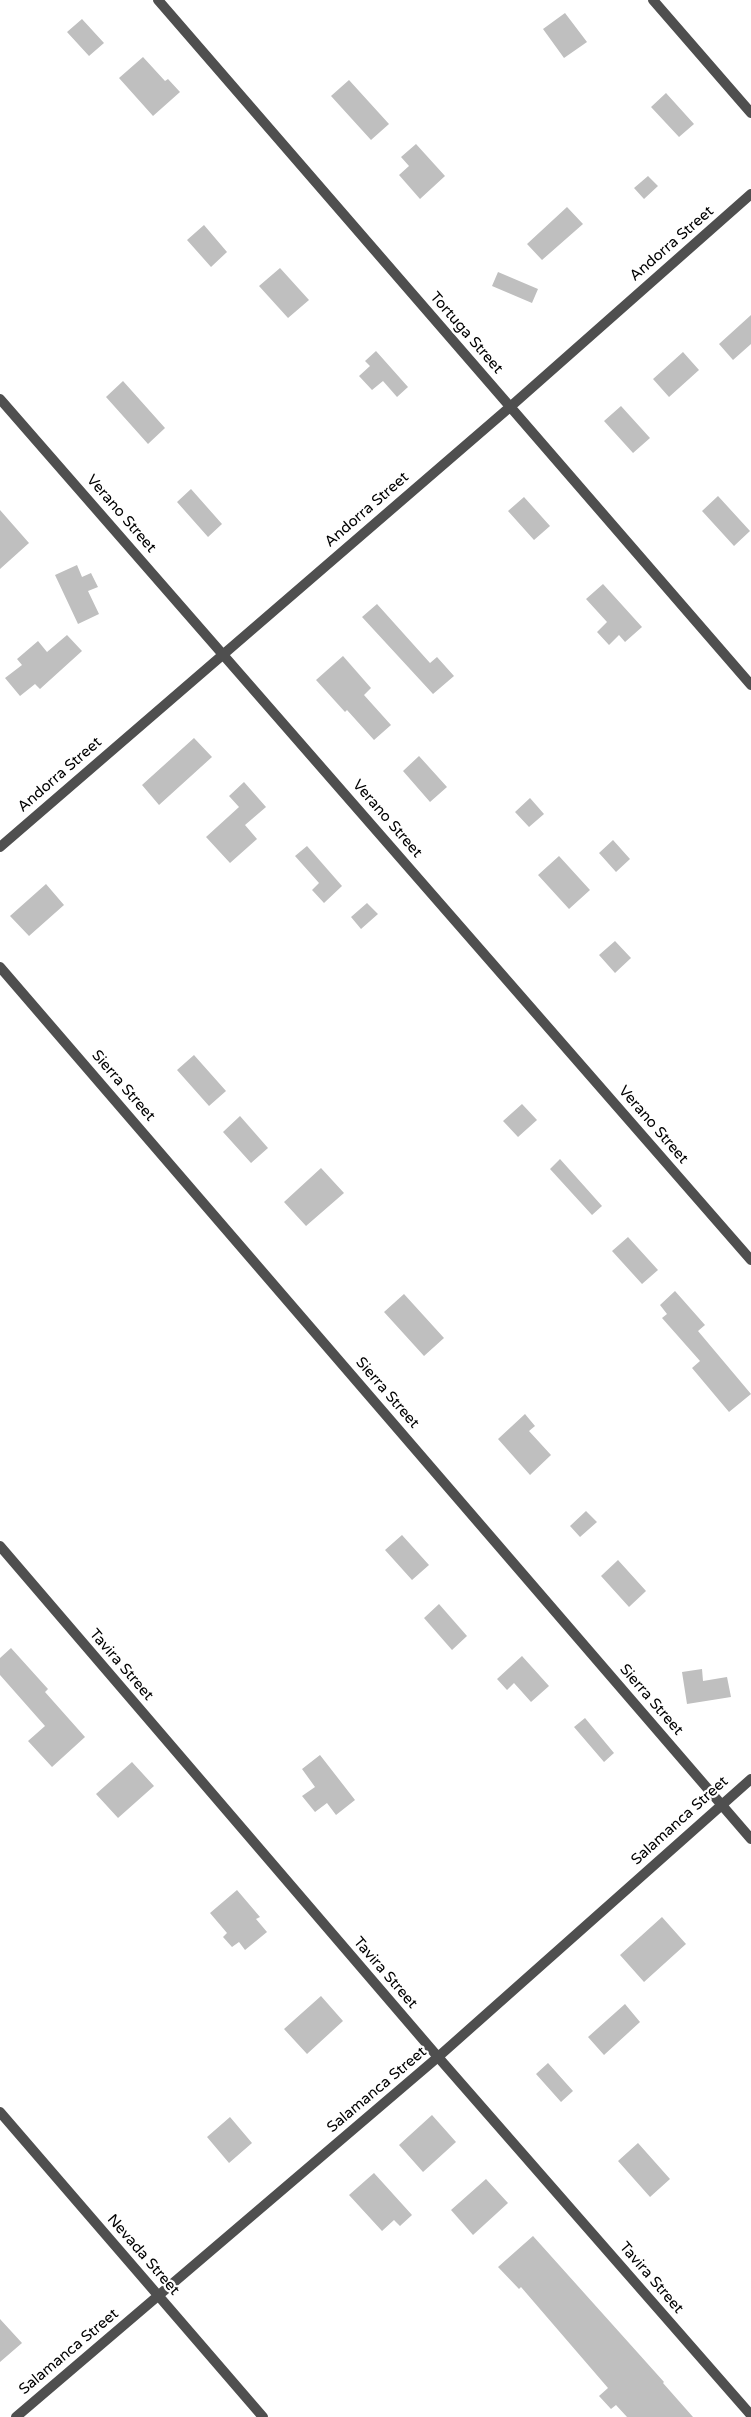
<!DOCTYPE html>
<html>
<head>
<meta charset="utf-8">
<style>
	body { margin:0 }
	canvas { display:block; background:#fff }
</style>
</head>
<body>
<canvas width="751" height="2417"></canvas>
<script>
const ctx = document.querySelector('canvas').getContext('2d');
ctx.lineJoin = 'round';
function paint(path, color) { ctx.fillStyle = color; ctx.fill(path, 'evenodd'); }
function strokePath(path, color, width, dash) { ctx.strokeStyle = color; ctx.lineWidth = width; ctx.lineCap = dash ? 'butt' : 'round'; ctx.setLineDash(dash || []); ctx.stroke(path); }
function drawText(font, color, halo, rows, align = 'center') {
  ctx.font = font + ' "Varela Round",sans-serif'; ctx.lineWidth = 4.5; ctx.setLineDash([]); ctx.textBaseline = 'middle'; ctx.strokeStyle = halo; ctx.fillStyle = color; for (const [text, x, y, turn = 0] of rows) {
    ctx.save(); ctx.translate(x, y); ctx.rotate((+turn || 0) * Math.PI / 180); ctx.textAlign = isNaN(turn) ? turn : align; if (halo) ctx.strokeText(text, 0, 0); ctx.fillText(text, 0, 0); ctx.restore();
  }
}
const building = new Path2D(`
	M 565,13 L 587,42 L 564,58 L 543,29 Z
	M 82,19 L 104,43 L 89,56 L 67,32 Z
	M 143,57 L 165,81 L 168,79 L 180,92 L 153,116 L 119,78 Z
	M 349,80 L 389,124 L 371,140 L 331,96 Z
	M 666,93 L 694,124 L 679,137 L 651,107 Z
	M 416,144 L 445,176 L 420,199 L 399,175 L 409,166 L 401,157 Z
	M 648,176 L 658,186 L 644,199 L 634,188 Z
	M 567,207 L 583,224 L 542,260 L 527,244 Z
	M 204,225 L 227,252 L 211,267 L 187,240 Z
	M 280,268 L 309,300 L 288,318 L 259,286 Z
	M 498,272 L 538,289 L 532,303 L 492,286 Z
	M 751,315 L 751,344 L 733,360 L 719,344 Z
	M 376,351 L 408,387 L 397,397 L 383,381 L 372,390 L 359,376 L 370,366 L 365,361 Z
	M 683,352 L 699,370 L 669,397 L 653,379 Z
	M 123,381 L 165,428 L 148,444 L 106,397 Z
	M 621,406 L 650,438 L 633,453 L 604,421 Z
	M 191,489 L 222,524 L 208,537 L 177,502 Z
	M 718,496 L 750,531 L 734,546 L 702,511 Z
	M 524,497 L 550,526 L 534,540 L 508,511 Z
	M 0,510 L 29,543 L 0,569 Z
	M 77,565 L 82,577 L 91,573 L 98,587 L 88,591 L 99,614 L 78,624 L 55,575 Z
	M 603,584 L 642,627 L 625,642 L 619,635 L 609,645 L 597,632 L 607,622 L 586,599 Z
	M 377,604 L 430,663 L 437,657 L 454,676 L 433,694 L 362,617 Z
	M 67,635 L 82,651 L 40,689 L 35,684 L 20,696 L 5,678 L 22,665 L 17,659 L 38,641 L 47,652 Z
	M 343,656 L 371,688 L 364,695 L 391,725 L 374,740 L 347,710 L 345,712 L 316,680 Z
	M 194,738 L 212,757 L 159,805 L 142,785 Z
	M 419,756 L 447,787 L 430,802 L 403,771 Z
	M 244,782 L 266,807 L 245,825 L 257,839 L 230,863 L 206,837 L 239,807 L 229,796 Z
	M 530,798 L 544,814 L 529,827 L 515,812 Z
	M 613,840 L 630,859 L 616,872 L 599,853 Z
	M 307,846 L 342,886 L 324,903 L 312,890 L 319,883 L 295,856 Z
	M 559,856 L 590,890 L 569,909 L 538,875 Z
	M 46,884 L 64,905 L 29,936 L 10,916 Z
	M 367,903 L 378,914 L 361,929 L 351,917 Z
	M 615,941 L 631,958 L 615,973 L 599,955 Z
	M 194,1055 L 226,1091 L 209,1106 L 177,1070 Z
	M 522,1104 L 537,1120 L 518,1137 L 503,1121 Z
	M 240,1116 L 268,1148 L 251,1163 L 223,1132 Z
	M 560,1159 L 602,1206 L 592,1215 L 550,1169 Z
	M 321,1168 L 344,1193 L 306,1226 L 284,1202 Z
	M 628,1237 L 658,1270 L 642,1284 L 612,1251 Z
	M 675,1291 L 705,1325 L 698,1331 L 751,1394 L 729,1412 L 692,1368 L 700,1361 L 662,1318 L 667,1314 L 660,1305 Z
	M 404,1294 L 444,1338 L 424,1356 L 384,1312 Z
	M 525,1414 L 535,1426 L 529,1431 L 551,1455 L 530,1475 L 498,1439 Z
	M 586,1511 L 597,1522 L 580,1537 L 570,1526 Z
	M 402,1535 L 429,1565 L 412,1580 L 385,1550 Z
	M 618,1560 L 646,1591 L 629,1607 L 601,1576 Z
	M 439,1604 L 467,1636 L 452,1650 L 424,1618 Z
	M 11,1648 L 48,1689 L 45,1692 L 85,1737 L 52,1767 L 28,1741 L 45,1726 L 0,1675 L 0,1658 Z
	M 522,1656 L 549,1686 L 531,1702 L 514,1683 L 507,1690 L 497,1679 Z
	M 702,1669 L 703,1681 L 727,1677 L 731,1697 L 687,1704 L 682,1672 Z
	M 585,1718 L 614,1753 L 604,1762 L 574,1727 Z
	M 320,1755 L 355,1800 L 336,1815 L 327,1803 L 315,1812 L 302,1796 L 315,1787 L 302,1769 Z
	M 132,1762 L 154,1786 L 118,1818 L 96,1794 Z
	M 237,1890 L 260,1917 L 256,1919 L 267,1932 L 245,1950 L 239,1942 L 232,1947 L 223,1937 L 227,1933 L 210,1913 Z
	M 662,1917 L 686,1944 L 644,1982 L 620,1955 Z
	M 321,1996 L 343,2021 L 307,2054 L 284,2029 Z
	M 625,2004 L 640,2022 L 604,2055 L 588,2037 Z
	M 548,2063 L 573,2091 L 561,2102 L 536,2074 Z
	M 432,2115 L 456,2142 L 423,2172 L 399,2145 Z
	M 230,2117 L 252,2143 L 229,2163 L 207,2137 Z
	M 638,2143 L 670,2179 L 650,2197 L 618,2161 Z
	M 374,2173 L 412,2215 L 400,2226 L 394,2220 L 382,2231 L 349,2195 Z
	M 486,2179 L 508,2203 L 473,2235 L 451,2210 Z
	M 533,2236 L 664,2382 L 663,2383 L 693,2417 L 627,2417 L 616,2405 L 611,2409 L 599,2396 L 608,2388 L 521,2287 L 519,2289 L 498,2267 Z
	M 0,2319 L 22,2343 L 0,2362 Z`);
const minor = new Path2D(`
	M 158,0 L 751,685
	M 653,0 L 751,113
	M 0,399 L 751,1260
	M 0,847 L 510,407 L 751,194
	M 0,967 L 751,1839
	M 0,1546 L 438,2057 L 751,2415
	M 0,2112 L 263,2417
	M 16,2417 L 438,2057 L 751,1779`);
const streetNames = [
	["Andorra Street",672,244,-41],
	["Tortuga Street",466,333,49],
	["Andorra Street",367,510,-41],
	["Verano Street",121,514,49],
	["Andorra Street",60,775,-41],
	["Verano Street",387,819,49],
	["Sierra Street",123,1086,49],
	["Verano Street",653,1125,49],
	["Sierra Street",387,1393,49],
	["Tavira Street",121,1665,49],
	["Sierra Street",651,1700,49],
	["Salamanca Street",680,1821,-42],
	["Tavira Street",385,1973,49],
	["Salamanca Street",377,2090,-40],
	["Nevada Street",143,2255,49],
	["Tavira Street",651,2278,49],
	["Salamanca Street",69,2352,-40]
];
paint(building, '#bfbfbf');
strokePath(minor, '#4f4f4f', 10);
drawText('15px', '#000', '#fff', streetNames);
</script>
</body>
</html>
